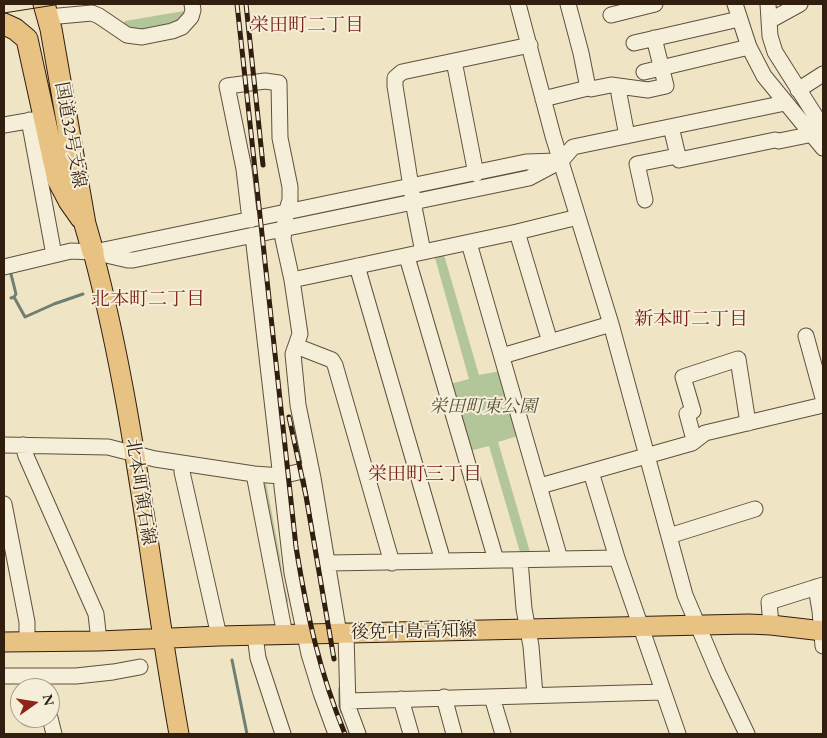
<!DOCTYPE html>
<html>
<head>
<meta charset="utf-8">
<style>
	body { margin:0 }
	#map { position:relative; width:827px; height:738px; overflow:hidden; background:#efe5c5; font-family:"EB Garamond",serif }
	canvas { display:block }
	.frame { position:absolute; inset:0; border:5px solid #311e0f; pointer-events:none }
	.north { position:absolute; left:10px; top:678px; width:50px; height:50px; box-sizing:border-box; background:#f5eed9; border:1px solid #a79b88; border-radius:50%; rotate:77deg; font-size:14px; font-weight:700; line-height:20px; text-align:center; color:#311e0f }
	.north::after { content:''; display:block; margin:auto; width:18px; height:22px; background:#8f2418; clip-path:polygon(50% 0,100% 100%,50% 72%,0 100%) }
</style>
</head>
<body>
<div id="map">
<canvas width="827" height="738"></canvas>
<div class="frame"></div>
<div class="north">N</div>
</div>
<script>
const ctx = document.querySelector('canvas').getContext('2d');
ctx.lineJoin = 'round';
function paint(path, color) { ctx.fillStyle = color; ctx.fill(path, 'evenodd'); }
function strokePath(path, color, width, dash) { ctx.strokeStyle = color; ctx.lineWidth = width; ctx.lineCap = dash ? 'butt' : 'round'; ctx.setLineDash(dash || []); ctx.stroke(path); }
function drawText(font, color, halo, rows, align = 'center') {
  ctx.font = font + ' "EB Garamond","Noto Serif JP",serif'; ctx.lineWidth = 4; ctx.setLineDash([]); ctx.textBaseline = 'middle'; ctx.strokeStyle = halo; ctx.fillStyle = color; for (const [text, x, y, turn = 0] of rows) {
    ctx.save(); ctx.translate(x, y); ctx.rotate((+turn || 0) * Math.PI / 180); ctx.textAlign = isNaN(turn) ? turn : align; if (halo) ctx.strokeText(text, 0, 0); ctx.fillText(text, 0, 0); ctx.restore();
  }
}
const green = new Path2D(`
	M 184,11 L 186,12 L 181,21 L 140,31 L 132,31 L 123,24 L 125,21 Z
	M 444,255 L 479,375 L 500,371 L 518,436 L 498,442 L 530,552 L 520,552 L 489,446 L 469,451 L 450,384 L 469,379 L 435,258 Z
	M 266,483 L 280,556 L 283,581 L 288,600 L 287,607 L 264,486 Z`);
const stream = new Path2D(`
	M 11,274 L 16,294 L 14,297
	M 11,298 L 14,297 L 25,317 L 54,304 L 83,294
	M 232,660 L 247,734
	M 340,688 L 340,706 L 342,712`);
const minor = new Path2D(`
	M 518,4 L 553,136 L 611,324 L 685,595 L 718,673 L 747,734
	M 735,4 L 749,47 L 764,76 L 823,148
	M 768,4 L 770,36 L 775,52 L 823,128
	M 611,15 L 655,4
	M 48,17 L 92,13 L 99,16 L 127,35 L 142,37 L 172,31 L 182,27 L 191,17 L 193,10 L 192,4
	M 769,21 L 800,4
	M 634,43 L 739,19
	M 454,61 L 476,174
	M 644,72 L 749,47
	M 621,87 L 619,94 L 627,136
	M 588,88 L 591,89 L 611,85 L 648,90 L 666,86 L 654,38
	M 798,90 L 823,74
	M 543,99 L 588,88 L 581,53 L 568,4
	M 29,120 L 54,255
	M 4,125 L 39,119
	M 671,127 L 679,160 L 775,140 L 779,141 L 823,132
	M 645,200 L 637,164 L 677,156
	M 250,220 L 244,169 L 227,86 L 265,81 L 279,83 L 280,138 L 290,187 L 290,200 L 286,213 L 283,239 L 292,280 L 300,334 L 293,354 L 298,405 L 313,478 L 339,634
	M 517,232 L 578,217
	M 253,236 L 292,573 L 309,654 L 321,693 L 336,734
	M 469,243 L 560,559
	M 99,251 L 526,162 L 557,161
	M 423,252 L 415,212 L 395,86 L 395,78 L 402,72 L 530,45
	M 407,257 L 496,560
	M 357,266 L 443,561
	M 4,267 L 71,251 L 93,252 L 128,260 L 133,260 L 529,178 L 561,161 L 573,147 L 785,103
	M 292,280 L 517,232 L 550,342
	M 806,336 L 823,398
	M 296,346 L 332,360 L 335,365 L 392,563
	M 502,356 L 611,324
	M 698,438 L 693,436 L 687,414 L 693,411 L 683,377 L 738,359 L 748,423
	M 4,445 L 108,447 L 155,459 L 254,474 L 281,476 L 311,469
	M 23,445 L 26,456 L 96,614 L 99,641
	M 182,464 L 182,472 L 219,636
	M 254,474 L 285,635
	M 540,486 L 692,443 L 705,433 L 823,405
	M 4,504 L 27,622 L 27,641
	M 669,536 L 755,509
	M 617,558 L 678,734
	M 520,560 L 524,609 L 531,646 L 535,695
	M 329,563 L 617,558 L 591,472
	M 816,587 L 820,611 L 823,646
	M 771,625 L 769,602 L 823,585
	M 346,633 L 348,707 L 358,734
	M 255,636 L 258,658 L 283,734
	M 4,676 L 76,676 L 113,672 L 140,667
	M 444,697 L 454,734
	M 492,697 L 503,734
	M 401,699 L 411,734
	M 348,701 L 662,692
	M 50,718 L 54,734`);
const major = new Path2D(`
	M 93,252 C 135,410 150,574 179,734
	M 4,642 L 99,641 L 219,636 L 748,624 L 771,625 L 823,631`);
const highway = new Path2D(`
	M 44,4 L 51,29 L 85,224 L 93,252
	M 4,24 L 15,29 L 27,39 L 58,180 L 69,201 L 81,218`);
const tram = new Path2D(`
	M 4,13 L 61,4`);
const rail = new Path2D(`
	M 237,4 L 296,547 C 307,614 319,671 345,734
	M 246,4 L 263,165
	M 289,417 L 306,496 L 334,659`);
const streetNames = [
	["国道32号支線",70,135,80],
	["北本町領石線",140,492,81],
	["後免中島高知線",414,632,-1]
];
const parkNames = [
	["栄田町東公園",483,407]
];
const neighbourhoodNames = [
	["栄田町二丁目",307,26],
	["北本町二丁目",148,300],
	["新本町二丁目",691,320],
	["栄田町三丁目",425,475]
];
paint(green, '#b3c699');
strokePath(stream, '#707f73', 3);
strokePath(minor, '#60503c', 17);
strokePath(major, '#311e0f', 21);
strokePath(highway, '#311e0f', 23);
strokePath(minor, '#f5eed9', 15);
strokePath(major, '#e8c282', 19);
strokePath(highway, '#e8c282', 21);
strokePath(tram, '#311e0f', 1);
strokePath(rail, '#311e0f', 5);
strokePath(rail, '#f5eed9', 3, [9]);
drawText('18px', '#311e0f', '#f5eed9', streetNames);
drawText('italic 18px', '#585038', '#f5eed9', parkNames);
drawText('19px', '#7a1f14', '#f5eed9', neighbourhoodNames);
</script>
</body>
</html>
